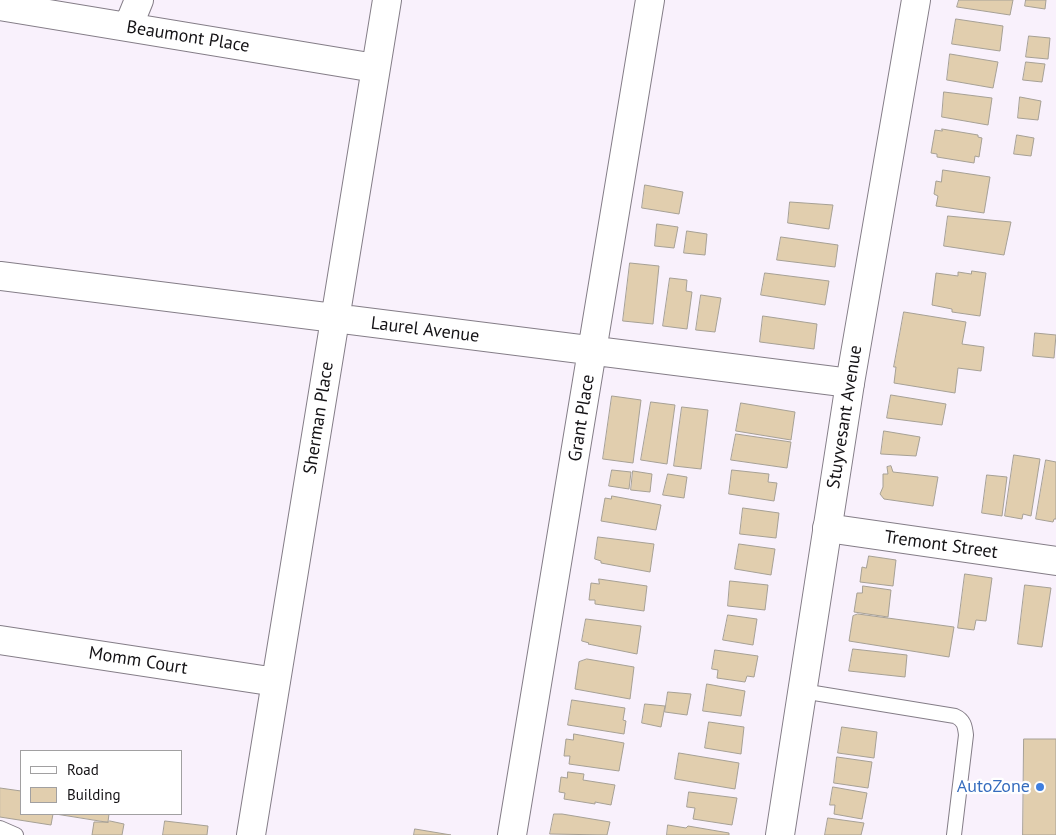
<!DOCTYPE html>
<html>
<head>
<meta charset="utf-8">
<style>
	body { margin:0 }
	#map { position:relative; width:1056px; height:835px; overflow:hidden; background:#f9f1fc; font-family:"PT Sans",sans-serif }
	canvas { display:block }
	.legend { position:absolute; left:20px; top:750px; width:162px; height:65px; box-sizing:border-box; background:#fff; border:1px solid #a1a0a1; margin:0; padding:6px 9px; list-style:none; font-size:15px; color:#141215 }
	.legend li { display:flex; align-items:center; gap:10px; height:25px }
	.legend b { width:25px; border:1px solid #a1a0a1 }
</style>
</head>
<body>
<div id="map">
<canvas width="1056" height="835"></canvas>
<ul class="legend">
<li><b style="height:6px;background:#fff"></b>Road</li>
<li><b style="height:14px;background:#e1ceae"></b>Building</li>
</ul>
</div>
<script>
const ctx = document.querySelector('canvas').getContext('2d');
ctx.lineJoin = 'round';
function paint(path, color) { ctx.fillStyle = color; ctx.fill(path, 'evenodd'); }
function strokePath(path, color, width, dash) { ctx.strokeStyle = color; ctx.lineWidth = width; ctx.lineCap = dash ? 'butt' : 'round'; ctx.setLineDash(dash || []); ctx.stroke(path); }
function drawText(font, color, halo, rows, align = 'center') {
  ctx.font = font + ' "PT Sans",sans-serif'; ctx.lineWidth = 4.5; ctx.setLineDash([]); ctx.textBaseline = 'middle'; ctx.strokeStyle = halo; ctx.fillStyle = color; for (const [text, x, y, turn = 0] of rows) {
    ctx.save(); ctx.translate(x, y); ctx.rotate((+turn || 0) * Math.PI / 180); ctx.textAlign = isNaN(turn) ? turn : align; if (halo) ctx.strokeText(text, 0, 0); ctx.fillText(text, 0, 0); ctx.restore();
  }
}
const building = new Path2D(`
	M 959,0 L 1013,0 L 1010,15 L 957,7 Z
	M 1026,0 L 1046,0 L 1045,9 L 1025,6 Z
	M 956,19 L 1003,26 L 1000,51 L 952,44 Z
	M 1029,36 L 1050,38 L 1048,59 L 1026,57 Z
	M 950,54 L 998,62 L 993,88 L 947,80 Z
	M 1026,62 L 1045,64 L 1042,82 L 1023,80 Z
	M 944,92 L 992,98 L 988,125 L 942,117 Z
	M 1020,97 L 1041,101 L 1038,120 L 1018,118 Z
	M 942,129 L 978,135 L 978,137 L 982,138 L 979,157 L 975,156 L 974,163 L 937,157 L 937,154 L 931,153 L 935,130 L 942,131 Z
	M 1017,135 L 1034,138 L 1031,156 L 1014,154 Z
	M 943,170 L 990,177 L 984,213 L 936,206 L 938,196 L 934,194 L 936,181 L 941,182 Z
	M 645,185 L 683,192 L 679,214 L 642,208 Z
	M 790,202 L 833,205 L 829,229 L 788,223 Z
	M 948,216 L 1011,222 L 1004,255 L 944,246 Z
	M 657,224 L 678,227 L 674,248 L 655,246 Z
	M 687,231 L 707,234 L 705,255 L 684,253 Z
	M 781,237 L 838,245 L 835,267 L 777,260 Z
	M 630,263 L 659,266 L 653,324 L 623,321 Z
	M 972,271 L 986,273 L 980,316 L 952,312 L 952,309 L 932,305 L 936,273 L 958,276 L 958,272 L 971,274 Z
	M 765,273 L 829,281 L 825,305 L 761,295 Z
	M 670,278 L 687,280 L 686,291 L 692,292 L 687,329 L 663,326 Z
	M 701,295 L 721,298 L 715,332 L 696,330 Z
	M 904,312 L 966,322 L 962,344 L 984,347 L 981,371 L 958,368 L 955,393 L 894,383 L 896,367 L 894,367 Z
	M 763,316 L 817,324 L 814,349 L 760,342 Z
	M 1035,333 L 1056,335 L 1054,358 L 1033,356 Z
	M 891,395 L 946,404 L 942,425 L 887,418 Z
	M 612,396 L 641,400 L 633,463 L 603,459 Z
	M 651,402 L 675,405 L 667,464 L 641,460 Z
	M 741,403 L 795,412 L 791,440 L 736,431 Z
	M 682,407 L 708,410 L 701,469 L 674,466 Z
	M 884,431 L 920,437 L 916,456 L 881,454 Z
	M 736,434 L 791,442 L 787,468 L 731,460 Z
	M 1014,455 L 1040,459 L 1031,516 L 1023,514 L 1022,519 L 1005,516 Z
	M 1046,460 L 1056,462 L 1056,519 L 1054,519 L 1053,522 L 1036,519 Z
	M 891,466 L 893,472 L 938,477 L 933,506 L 884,499 L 880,494 L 883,487 L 883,474 L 888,474 L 887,467 Z
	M 612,470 L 631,472 L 629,489 L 609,486 Z
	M 732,470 L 769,474 L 768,482 L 777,483 L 774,501 L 729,494 Z
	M 633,471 L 652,474 L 650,492 L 631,490 Z
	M 668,474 L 687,477 L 684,498 L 663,495 Z
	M 987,475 L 1007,477 L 1002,516 L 982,513 Z
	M 612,496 L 661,505 L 656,530 L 601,521 L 605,498 L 611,499 Z
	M 743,508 L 779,513 L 776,538 L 740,534 Z
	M 598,537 L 654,544 L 650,572 L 601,563 L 601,561 L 595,559 Z
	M 739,544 L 775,549 L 771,575 L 735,569 Z
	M 869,556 L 896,560 L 893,586 L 860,582 L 862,567 L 866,568 Z
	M 965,574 L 992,578 L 986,621 L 976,620 L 974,630 L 958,628 Z
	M 599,579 L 647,586 L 644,611 L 595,604 L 595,600 L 589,600 L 591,583 L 599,584 Z
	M 730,581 L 768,585 L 765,610 L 728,606 Z
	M 1025,585 L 1051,588 L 1042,647 L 1018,644 Z
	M 863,586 L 891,590 L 888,617 L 854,612 L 857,593 L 862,593 Z
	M 858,614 L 954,627 L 949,657 L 849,641 L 853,616 Z
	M 728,615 L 757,619 L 753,645 L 723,640 Z
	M 586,619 L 641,626 L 637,654 L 588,644 L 589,643 L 582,641 Z
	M 853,649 L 907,655 L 905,677 L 849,671 Z
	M 715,650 L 758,656 L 754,677 L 747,676 L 745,682 L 717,678 L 718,670 L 712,669 Z
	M 587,659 L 634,667 L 630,699 L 575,689 L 579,662 Z
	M 707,684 L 745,691 L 741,716 L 703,711 Z
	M 668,692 L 691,694 L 687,715 L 665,712 Z
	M 572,700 L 625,708 L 623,720 L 626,721 L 624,734 L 568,725 Z
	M 645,704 L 665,706 L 661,727 L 642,723 Z
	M 709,722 L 744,727 L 741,754 L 705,748 Z
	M 842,727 L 877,732 L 874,758 L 838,753 Z
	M 574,734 L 624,743 L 619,771 L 569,764 L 570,756 L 564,756 L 566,739 L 573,740 Z
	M 1024,739 L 1056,739 L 1056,835 L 1023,835 Z
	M 679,753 L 739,763 L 735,789 L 675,779 Z
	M 837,757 L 872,762 L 868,788 L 834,783 Z
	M 568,772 L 584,774 L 583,780 L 615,785 L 611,805 L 595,802 L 595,804 L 564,799 L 565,793 L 559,792 L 561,777 L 567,778 Z
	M 833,787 L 867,793 L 862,819 L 834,814 L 835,805 L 830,805 Z
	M 0,788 L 21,791 L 21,814 L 53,814 L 51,825 L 0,817 Z
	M 689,792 L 737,798 L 732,825 L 693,819 L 695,808 L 687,807 Z
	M 56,814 L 109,814 L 108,822 Z
	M 554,814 L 562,814 L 610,822 L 607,835 L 550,834 Z
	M 828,818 L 864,823 L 861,835 L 825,835 Z
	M 110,821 L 124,824 L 122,835 L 92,835 L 94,822 L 108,822 Z
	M 165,821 L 208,826 L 207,835 L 163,835 Z
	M 668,825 L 686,828 L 688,826 L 729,833 L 729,835 L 667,835 Z
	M 415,829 L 451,835 L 414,835 Z`);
const lane = new Path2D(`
	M 802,691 L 955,716 C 964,720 965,726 966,735 L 954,835
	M 0,828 L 16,835`);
const street = new Path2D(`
	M 0,6 L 375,68
	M 128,27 L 139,0
	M 0,276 L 850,383
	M 827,528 L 1056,561
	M 0,640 L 276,682
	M 251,835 L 387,0
	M 512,835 L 650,0`);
const secondary = new Path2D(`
	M 780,835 L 850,383 L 916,0`);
const markers = [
	[1040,787,5,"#3f7fe0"]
];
const streetNames = [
	["Beaumont Place",188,37,9],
	["Laurel Avenue",425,330,7],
	["Stuyvesant Avenue",845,417,-81],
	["Sherman Place",319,418,-81],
	["Grant Place",582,418,-81],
	["Tremont Street",941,545,8],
	["Momm Court",138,661,9]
];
const shopNames = [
	["AutoZone",1030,787]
];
paint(building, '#e1ceae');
strokePath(building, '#a6a095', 1);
strokePath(lane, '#847d87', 16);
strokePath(street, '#847d87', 30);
strokePath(secondary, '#847d87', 30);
strokePath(lane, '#fff', 14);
strokePath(street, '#fff', 28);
strokePath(secondary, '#fff', 28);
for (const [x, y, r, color] of markers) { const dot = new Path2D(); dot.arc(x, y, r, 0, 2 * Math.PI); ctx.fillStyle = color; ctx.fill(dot); strokePath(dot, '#fff', 2); }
drawText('18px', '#141215', '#fff', streetNames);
drawText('18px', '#366cbe', '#fff', shopNames, 'right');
</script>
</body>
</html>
